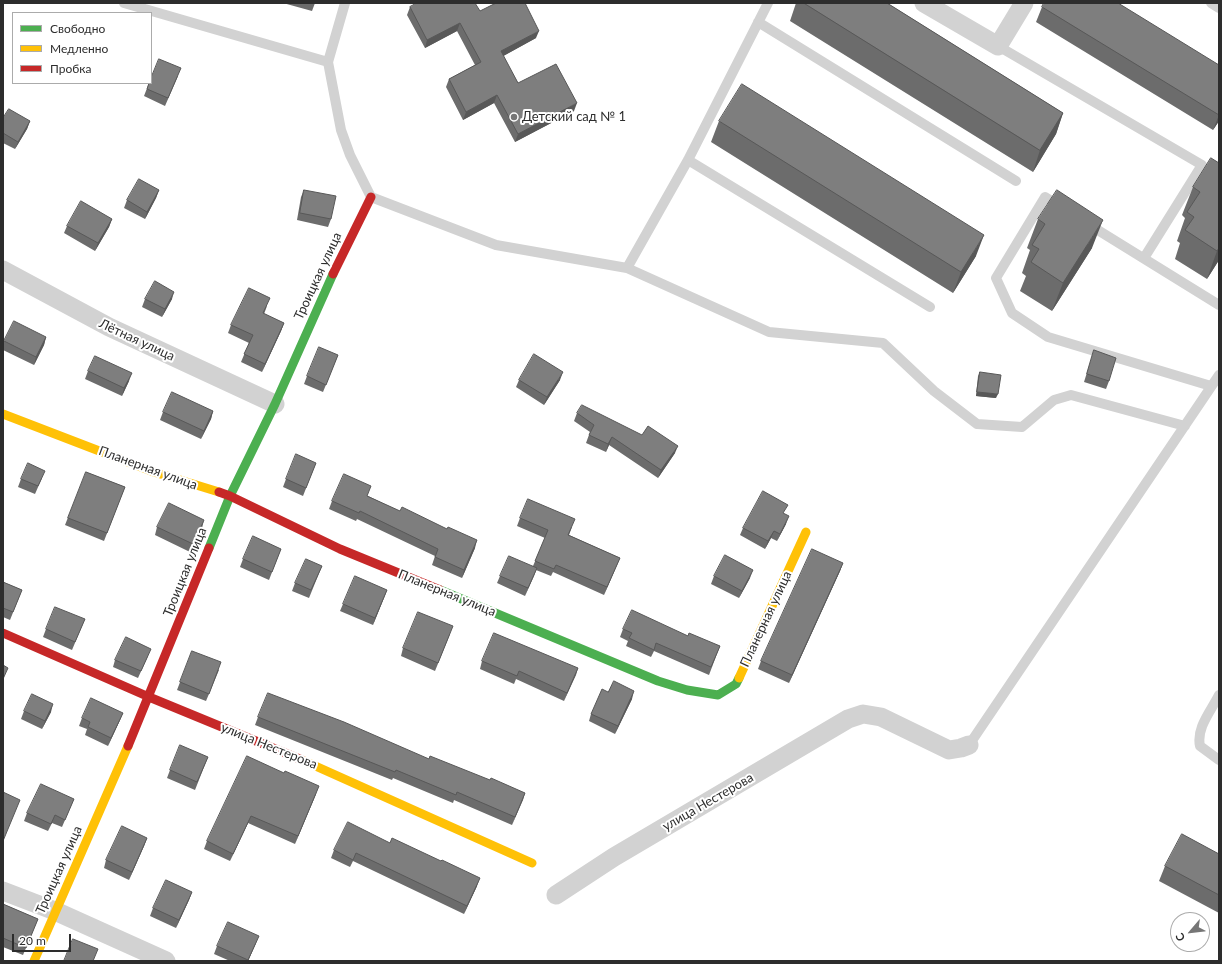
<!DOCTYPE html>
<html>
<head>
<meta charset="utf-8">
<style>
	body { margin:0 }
	#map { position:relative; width:1222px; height:964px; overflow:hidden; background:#fff; font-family:Lato,sans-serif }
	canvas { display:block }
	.frame { position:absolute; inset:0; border:4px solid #2d2d2d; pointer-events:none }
	.legend { position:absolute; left:12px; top:12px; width:140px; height:72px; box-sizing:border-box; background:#fff; border:1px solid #ababab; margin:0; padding:5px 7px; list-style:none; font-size:12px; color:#2d2d2d }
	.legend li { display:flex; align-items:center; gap:8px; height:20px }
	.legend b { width:20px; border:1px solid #ababab }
	.north { position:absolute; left:1170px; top:912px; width:40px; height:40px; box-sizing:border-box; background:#fff; border:1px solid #ababab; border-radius:50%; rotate:242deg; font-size:11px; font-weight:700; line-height:16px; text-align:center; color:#2d2d2d }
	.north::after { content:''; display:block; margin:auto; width:14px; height:18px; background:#767676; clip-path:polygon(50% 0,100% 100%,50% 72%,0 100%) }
	.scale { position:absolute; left:12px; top:934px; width:59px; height:18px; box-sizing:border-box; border:2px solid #2d2d2d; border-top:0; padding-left:5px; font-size:12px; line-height:14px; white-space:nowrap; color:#2d2d2d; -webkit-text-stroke:3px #fff; paint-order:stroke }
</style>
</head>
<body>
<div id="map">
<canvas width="1222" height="964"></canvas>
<div class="frame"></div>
<ul class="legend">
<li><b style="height:5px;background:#4caf50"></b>Свободно</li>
<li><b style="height:5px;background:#ffc107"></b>Медленно</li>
<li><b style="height:5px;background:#c62828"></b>Пробка</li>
</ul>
<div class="north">С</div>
<div class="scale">20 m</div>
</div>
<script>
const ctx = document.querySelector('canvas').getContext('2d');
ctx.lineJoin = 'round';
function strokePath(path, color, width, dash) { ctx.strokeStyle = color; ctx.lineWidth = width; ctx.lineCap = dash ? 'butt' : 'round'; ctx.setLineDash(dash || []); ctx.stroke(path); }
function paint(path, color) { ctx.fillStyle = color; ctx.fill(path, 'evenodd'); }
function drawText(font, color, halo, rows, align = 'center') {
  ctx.font = font + ' Lato,sans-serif'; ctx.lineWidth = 4; ctx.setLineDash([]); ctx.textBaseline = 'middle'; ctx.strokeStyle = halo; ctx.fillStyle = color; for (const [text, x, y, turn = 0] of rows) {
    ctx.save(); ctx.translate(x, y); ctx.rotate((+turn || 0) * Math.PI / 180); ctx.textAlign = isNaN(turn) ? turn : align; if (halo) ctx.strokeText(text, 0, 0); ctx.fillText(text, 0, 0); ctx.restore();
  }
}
const lane = new Path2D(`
	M 124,3 L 328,62
	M 345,3 L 328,62 L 341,130 L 350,155 L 371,197 L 496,245 L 627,268 L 769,332 L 883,343 L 934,391 L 977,424 L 1022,427 L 1054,400 L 1071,395 L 1185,426
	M 1211,3 L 1219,8
	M 758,22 L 1016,181
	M 998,46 L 1202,165 L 1144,258
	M 688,160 L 930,307
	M 1061,207 L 1045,197 L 996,278 L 1012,313 L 1048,337 L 1211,386
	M 1088,224 L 1219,305
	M 627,268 L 688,160 L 768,3
	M 1219,695 C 1211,711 1196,728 1200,746 L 1219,760
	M 969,745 L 1219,375`);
const street = new Path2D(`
	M 924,3 L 998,46 L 1024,3
	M 3,270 L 109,327 L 275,404
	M 3,891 L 55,911 L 166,961
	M 556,895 L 614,857 L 848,719 L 863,714 L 881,717 L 949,750 L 961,748 L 969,745`);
const fast = new Path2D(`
	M 209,548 L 230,496 L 275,404 L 333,274
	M 440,590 L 658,681 L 687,690 L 718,695 L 736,684 L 739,678`);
const slow = new Path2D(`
	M 3,414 L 154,472 L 219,492
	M 739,678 L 806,532
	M 302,760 L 532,863
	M 34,961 L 128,746`);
const jam = new Path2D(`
	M 333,274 L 371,197
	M 219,492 L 230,496 L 340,549 L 440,590
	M 3,633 L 149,697 L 302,760
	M 128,746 L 209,548`);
const wall = new Path2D(`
	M 283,3 L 315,3 L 312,11 Z
	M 796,3 L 887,3 L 1063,113 L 1056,134 L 1033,172 L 790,21 Z
	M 410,7 L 480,11 L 536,38 L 503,56 L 518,83 L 574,111 L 515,142 L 494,103 L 463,120 L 446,87 L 449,79 L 475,65 L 457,31 L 425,48 L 407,15 Z
	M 1042,7 L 1219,65 L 1219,121 L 1213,130 L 1036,22 Z
	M 178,76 L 165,106 L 144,96 L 149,83 Z
	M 3,118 L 30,121 L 27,129 L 15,149 L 3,143 Z
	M 719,121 L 976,256 L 953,293 L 711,142 Z
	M 1219,163 L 1219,260 L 1207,279 L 1175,259 L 1180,243 L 1177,241 L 1185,218 L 1182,215 L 1193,187 Z
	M 159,190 L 156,198 L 145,219 L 124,208 L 127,200 Z
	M 304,190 L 331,219 L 328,227 L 297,220 L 301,197 Z
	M 112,219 L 109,227 L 95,251 L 64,233 L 67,226 Z
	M 1038,219 L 1092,248 L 1052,311 L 1020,291 L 1026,276 L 1022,273 L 1030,250 L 1027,248 Z
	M 145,299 L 172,299 L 162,317 L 142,307 Z
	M 267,306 L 264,314 L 284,323 L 281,331 L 262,372 L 241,362 L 249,343 L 228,333 L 231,325 Z
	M 46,337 L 44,345 L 34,365 L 3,350 L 4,341 Z
	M 1094,350 L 1109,381 L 1106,389 L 1084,382 Z
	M 338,355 L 323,392 L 304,384 L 307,376 Z
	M 88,371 L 129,381 L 122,396 L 85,379 Z
	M 980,372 L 996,398 L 976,396 L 978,376 Z
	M 519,380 L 560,380 L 544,405 L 516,387 Z
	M 213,411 L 211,419 L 201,439 L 160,420 L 163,412 Z
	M 577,413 L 675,453 L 658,478 L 609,445 L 606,452 L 586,443 L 590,432 L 574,421 Z
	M 316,463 L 303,496 L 283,487 L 286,479 Z
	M 86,472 L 125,487 L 104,541 L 65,525 Z
	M 42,478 L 35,494 L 18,487 L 21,479 Z
	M 368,496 L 475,548 L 462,578 L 432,565 L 435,556 L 357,519 L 356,521 L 329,509 L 332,501 Z
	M 784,514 L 786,524 L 777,541 L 771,538 L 765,549 L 740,535 L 743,528 Z
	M 520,518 L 572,527 L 569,535 L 620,558 L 604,595 L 553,572 L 551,576 L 536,570 L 525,596 L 497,583 L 500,576 L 533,566 L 545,538 L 517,526 Z
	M 157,527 L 202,528 L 190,552 L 155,535 Z
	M 281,549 L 269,580 L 240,567 L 243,559 Z
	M 843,563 L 840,571 L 789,683 L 758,669 L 761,661 Z
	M 322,566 L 309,598 L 292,591 L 295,583 Z
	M 714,576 L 750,578 L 739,598 L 711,584 Z
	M 3,582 L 22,590 L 10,620 L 3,617 Z
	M 387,590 L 373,625 L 340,611 L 343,604 Z
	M 85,619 L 72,650 L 43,637 L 46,629 Z
	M 623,629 L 688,636 L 720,646 L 709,675 L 654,651 L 651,657 L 626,646 L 628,641 L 620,637 Z
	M 450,634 L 435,671 L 401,656 L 403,648 Z
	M 192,651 L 219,670 L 206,701 L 177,690 Z
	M 148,656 L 138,678 L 113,667 L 115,660 Z
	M 482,661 L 578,668 L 564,701 L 516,679 L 514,684 L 480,669 Z
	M 608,692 L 632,699 L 615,734 L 589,721 L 591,714 Z
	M 24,711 L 51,712 L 42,729 L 21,719 Z
	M 123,713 L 120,720 L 108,746 L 85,735 L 87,729 L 79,726 L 82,718 Z
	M 258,717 L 429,759 L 525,793 L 512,825 L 454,800 L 453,803 L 393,778 L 392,780 L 255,725 Z
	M 208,757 L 195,790 L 167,778 L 170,770 Z
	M 284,773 L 316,794 L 295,844 L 248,823 L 230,861 L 204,849 L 207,841 Z
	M 74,799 L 62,827 L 52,823 L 48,831 L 24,821 L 27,813 Z
	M 147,838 L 144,846 L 129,880 L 104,868 L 106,860 Z
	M 390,843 L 477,886 L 464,914 L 353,861 L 350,867 L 331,858 L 334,850 Z
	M 1219,854 L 1219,913 L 1159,881 L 1165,866 Z
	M 192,892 L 189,900 L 176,928 L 150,916 L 153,908 Z
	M 3,904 L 38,919 L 23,955 L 3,947 Z
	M 256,943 L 248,961 L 230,961 L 214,954 L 217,946 Z`);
const shadedWall = new Path2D(`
	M 460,23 L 457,31 L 425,48 L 427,40 Z
	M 539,31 L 536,38 L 498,59 L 501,51 Z
	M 497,95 L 494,103 L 463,120 L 466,112 Z
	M 577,103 L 574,111 L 515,142 L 518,134 Z
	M 1063,113 L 1056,134 L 1033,172 L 1040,150 Z
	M 1219,115 L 1219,121 L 1213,130 Z
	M 30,121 L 27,129 L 15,149 L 18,142 Z
	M 159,190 L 156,198 L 145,219 L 147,212 Z
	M 112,219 L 109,227 L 95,251 L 98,243 Z
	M 1103,220 L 1092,248 L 1052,311 L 1063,283 Z
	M 984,235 L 976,256 L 953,293 L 961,272 Z
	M 1219,248 L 1219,260 L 1207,279 L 1217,251 Z
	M 174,292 L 172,299 L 162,317 L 165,309 Z
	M 284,323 L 281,331 L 262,372 L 265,364 Z
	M 46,337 L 44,345 L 34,365 L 36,357 Z
	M 563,372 L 560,380 L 544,405 L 547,397 Z
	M 132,373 L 129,381 L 122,396 L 124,388 Z
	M 977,392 L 998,394 L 996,398 L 976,396 Z
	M 213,411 L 211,419 L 201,439 L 204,431 Z
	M 612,437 L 609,445 L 606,452 L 608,444 Z
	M 678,446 L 675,453 L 658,478 L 661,470 Z
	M 789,516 L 786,524 L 777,541 L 780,534 Z
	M 204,520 L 202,528 L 190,552 L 193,544 Z
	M 774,531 L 771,538 L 765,549 L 768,541 Z
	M 477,540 L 475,548 L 462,578 L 464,570 Z
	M 620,558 L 617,565 L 604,595 L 607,587 Z
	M 843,563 L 840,571 L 789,683 L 792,675 Z
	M 537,568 L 534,576 L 525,596 L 528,588 Z
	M 753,570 L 750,578 L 739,598 L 742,591 Z
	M 387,590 L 384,598 L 373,625 L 375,618 Z
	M 578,668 L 576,675 L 564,701 L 567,693 Z
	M 634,691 L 632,699 L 615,734 L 618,726 Z
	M 53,704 L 51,712 L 42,729 L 45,721 Z
	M 123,713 L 120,720 L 108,746 L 111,738 Z
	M 319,786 L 316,794 L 295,844 L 298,836 Z
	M 525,793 L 523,800 L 512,825 L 515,817 Z
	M 251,816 L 248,823 L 230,861 L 233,854 Z
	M 147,838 L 144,846 L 129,880 L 132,872 Z
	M 480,878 L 477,886 L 464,914 L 467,906 Z
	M 192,892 L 189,900 L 176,928 L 179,920 Z
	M 259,936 L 256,943 L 248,961 L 247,961 Z`);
const building = new Path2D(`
	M 417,3 L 475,3 L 480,11 L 496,3 L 525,3 L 539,31 L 501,51 L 518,83 L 556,64 L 577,103 L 518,134 L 497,95 L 466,112 L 449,79 L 481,62 L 460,23 L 427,40 L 410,7 Z
	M 804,3 L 887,3 L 1063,113 L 1040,150 Z
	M 1044,3 L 1118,3 L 1219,65 L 1219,115 L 1042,7 Z
	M 159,59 L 181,68 L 168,98 L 147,89 L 149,83 L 151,83 L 151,78 Z
	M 742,84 L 984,235 L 961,272 L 719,121 Z
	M 9,109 L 30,121 L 18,142 L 3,133 L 3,118 Z
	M 1211,158 L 1219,163 L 1219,248 L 1217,251 L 1185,230 L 1194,217 L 1187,212 L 1200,192 L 1193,187 Z
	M 139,179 L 159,190 L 147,212 L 127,200 Z
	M 304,190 L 336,196 L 331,219 L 300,213 Z
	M 1057,190 L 1103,220 L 1063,283 L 1031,262 L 1039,249 L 1032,245 L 1045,224 L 1038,219 Z
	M 81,201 L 112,219 L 98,243 L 67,226 Z
	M 155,281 L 174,292 L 165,309 L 145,299 Z
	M 249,288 L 270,298 L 263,313 L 284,323 L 265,364 L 244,354 L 253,335 L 231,325 Z
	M 14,321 L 46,337 L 36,357 L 4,341 Z
	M 319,347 L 338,355 L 326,385 L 307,376 Z
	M 1094,350 L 1116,358 L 1109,381 L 1087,374 Z
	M 534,354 L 563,372 L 547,397 L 519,380 Z
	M 95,356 L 132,373 L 124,388 L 88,371 Z
	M 980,372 L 1001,375 L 998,394 L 977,392 Z
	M 172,392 L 213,411 L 204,431 L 163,412 Z
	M 582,405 L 642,435 L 648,426 L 678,446 L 661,470 L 612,437 L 608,444 L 589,435 L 594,425 L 577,413 Z
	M 296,454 L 316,463 L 306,488 L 286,479 Z
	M 28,463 L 45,471 L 38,486 L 21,479 Z
	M 86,472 L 125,487 L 107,533 L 68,518 Z
	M 344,474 L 371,486 L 367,496 L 400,511 L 402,507 L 447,529 L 448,527 L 477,540 L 464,570 L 435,557 L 438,549 L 360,511 L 359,513 L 332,501 Z
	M 763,491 L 788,505 L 783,513 L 789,516 L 780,534 L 774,531 L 768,541 L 743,528 Z
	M 528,499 L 575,519 L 568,535 L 620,558 L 607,587 L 556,565 L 554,569 L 535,561 L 548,530 L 520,518 Z
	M 169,503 L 204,520 L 193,544 L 157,527 Z
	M 253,536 L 281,549 L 272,572 L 243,559 Z
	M 812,549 L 843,563 L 792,675 L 761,661 Z
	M 725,555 L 753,570 L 742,591 L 714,576 Z
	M 509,556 L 537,568 L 528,588 L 500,576 Z
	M 306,559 L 322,566 L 311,590 L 295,583 Z
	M 355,576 L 387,590 L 375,618 L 343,604 Z
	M 3,582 L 22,590 L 13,612 L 3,608 Z
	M 55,607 L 85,619 L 75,642 L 46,629 Z
	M 632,610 L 688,636 L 689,633 L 720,646 L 711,667 L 656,643 L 654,650 L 629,638 L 632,633 L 623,629 Z
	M 418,612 L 453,626 L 438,663 L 403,648 Z
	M 494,633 L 578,668 L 567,693 L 519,671 L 517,676 L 482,661 Z
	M 126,637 L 151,649 L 141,671 L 115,660 Z
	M 192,651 L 221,662 L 209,694 L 180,682 Z
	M 3,665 L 8,668 L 3,679 Z
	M 614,681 L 634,691 L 618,726 L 591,714 L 602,689 L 608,692 Z
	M 268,693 L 344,722 L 429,759 L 430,756 L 490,780 L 491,778 L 525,793 L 515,817 L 457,792 L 456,795 L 396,770 L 395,772 L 258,717 Z
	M 32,694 L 53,704 L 45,721 L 24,711 Z
	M 91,698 L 123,713 L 111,738 L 88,727 L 90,722 L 82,718 Z
	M 180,745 L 208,757 L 197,782 L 170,770 Z
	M 247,756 L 284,773 L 285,771 L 319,786 L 298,836 L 251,816 L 233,854 L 207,841 Z
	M 41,784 L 74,799 L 65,820 L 55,815 L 51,824 L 27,813 Z
	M 3,792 L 20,800 L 3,841 Z
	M 348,822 L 390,843 L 392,838 L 441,861 L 442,860 L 480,878 L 467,906 L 356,853 L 353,860 L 334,850 Z
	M 122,826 L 147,838 L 132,872 L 106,860 Z
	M 1182,834 L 1219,854 L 1219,895 L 1165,866 Z
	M 166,880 L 192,892 L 179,920 L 153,908 Z
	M 3,904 L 38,919 L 26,948 L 3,938 Z
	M 228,922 L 259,936 L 248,960 L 217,946 Z
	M 73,939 L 98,949 L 93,961 L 64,961 Z`);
const markers = [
	[514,117,4,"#767676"]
];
const poiNames = [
	["Детский сад № 1",522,117]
];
const streetNames = [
	["Троицкая улица",318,276,-65],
	["Лётная улица",137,340,25],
	["Планерная улица",148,468,20],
	["Троицкая улица",185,572,-68],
	["Планерная улица",447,593,22],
	["Планерная улица",766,619,-65],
	["улица Нестерова",269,746,22],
	["улица Нестерова",708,802,-30],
	["Троицкая улица",59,870,-66]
];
strokePath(lane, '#d2d2d2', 10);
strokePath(street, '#d2d2d2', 19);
strokePath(fast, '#4caf50', 9);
strokePath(slow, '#ffc107', 9);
strokePath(jam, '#c62828', 9);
paint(wall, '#6c6c6c');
paint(shadedWall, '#585858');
paint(building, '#7e7e7e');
strokePath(building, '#585858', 1);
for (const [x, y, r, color] of markers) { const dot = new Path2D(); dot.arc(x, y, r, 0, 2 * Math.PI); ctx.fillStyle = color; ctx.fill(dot); strokePath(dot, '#fff', 1.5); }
drawText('13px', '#2d2d2d', '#fff', poiNames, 'left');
drawText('13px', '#2d2d2d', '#fff', streetNames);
</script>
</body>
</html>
